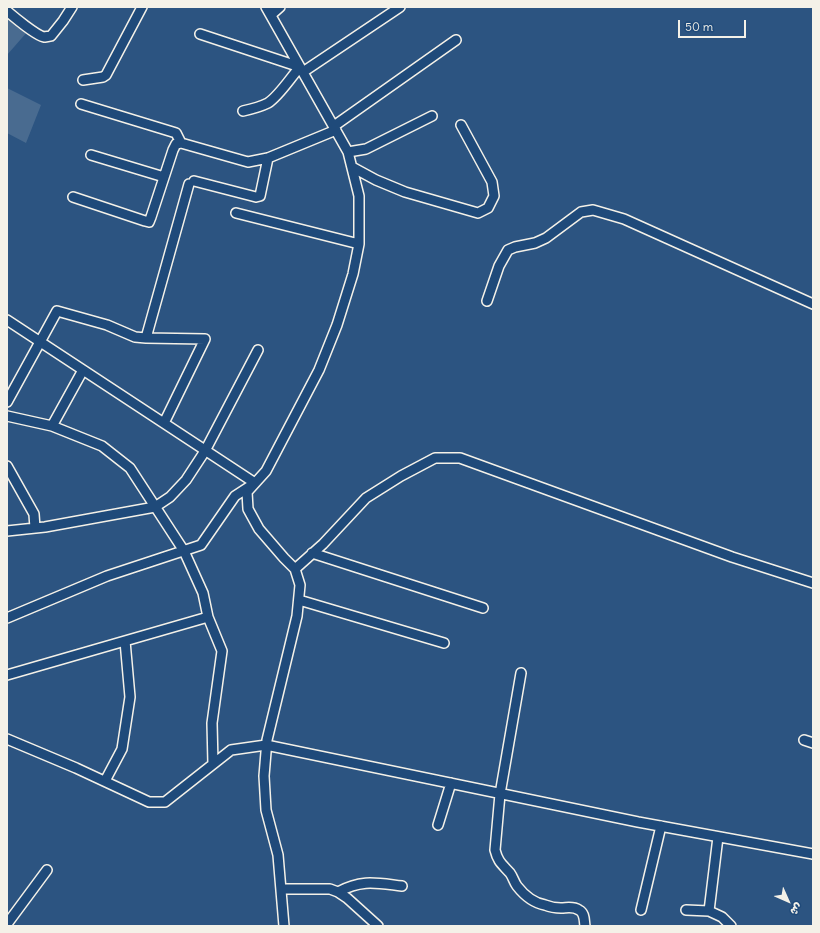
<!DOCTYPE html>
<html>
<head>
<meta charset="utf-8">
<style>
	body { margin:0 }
	#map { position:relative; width:820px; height:933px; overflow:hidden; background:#2c5481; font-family:Delius,"Playpen Sans Arabic",sans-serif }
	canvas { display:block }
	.frame { position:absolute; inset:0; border:8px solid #f4f1e8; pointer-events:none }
	.north { position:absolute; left:768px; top:881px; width:40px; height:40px; -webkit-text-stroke:3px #1f4a7a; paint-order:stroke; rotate:135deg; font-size:11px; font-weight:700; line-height:16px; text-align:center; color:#f4f1e8 }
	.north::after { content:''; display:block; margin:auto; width:14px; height:18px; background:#f4f1e8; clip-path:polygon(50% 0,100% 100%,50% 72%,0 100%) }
	.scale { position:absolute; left:678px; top:20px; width:68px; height:18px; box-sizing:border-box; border:2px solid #f4f1e8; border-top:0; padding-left:5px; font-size:12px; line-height:14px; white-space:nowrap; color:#f4f1e8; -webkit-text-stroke:3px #1f4a7a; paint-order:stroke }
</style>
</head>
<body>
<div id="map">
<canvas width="820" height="933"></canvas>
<div class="frame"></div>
<div class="north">ش</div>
<div class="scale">50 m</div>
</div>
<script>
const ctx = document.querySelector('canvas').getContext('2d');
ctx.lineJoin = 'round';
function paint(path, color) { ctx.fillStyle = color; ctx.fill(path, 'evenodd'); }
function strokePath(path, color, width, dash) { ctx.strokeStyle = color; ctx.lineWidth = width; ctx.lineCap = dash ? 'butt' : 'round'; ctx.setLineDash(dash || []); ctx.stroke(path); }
const green = new Path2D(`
	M 7,16 L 28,31 L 7,55 Z
	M 7,88 L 41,105 L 26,143 L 7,133 Z`);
const street = new Path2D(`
	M 266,7 L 348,152 L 359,196 L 359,244 L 353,274 L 337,325 L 319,370 L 266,471 L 247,492 L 248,509 L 259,529 L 284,558 L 295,569 L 300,585 L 297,616 L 267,740 L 264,776 L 266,810 L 278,855 L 284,926
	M 7,11 C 14,17 36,35 44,37 C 45,37 50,36 51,36 L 63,21 L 72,7
	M 271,15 L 280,7
	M 200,34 L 300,67 C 291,77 279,96 268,103 C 260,107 252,109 243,111
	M 303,72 L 400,7
	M 83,80 L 103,77 L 106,75 L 142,7
	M 81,104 L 176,133 L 181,143
	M 334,126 L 456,40
	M 348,152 L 366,149 L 432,116
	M 91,155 L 164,177
	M 352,167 L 376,180 L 405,192 L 478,213 L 488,208 L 494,196 L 492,182 L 461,125
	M 194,181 L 256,197 L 260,196 L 268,158
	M 73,197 L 145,221 L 149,222 L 151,217 L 173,150 L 176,144 L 181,143 L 248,162 L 268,158 L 336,130
	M 236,213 L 359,244
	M 487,301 L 499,266 L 508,250 L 515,247 L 535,243 L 546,238 L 581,212 L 593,210 L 624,219 L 813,304
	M 7,320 L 255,483 L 235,496 L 201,545 L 107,576 L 7,618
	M 146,338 L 189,184
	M 7,402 L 57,311 L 107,325 L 135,337 L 146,338 L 205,339 L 164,423
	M 7,416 L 52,426 L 102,446 L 130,468 L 184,551 L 203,593 L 208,617 L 222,651 L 212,723 L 213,764
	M 52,426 L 83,370
	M 7,466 L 34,514 L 35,528
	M 7,531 L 45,527 L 155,507 L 170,497 L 186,480 L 205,451 L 258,350
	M 312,553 L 483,608
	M 295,569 L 323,544 L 366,498 L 401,476 L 435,458 L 460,458 L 732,557 L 813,583
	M 299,600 L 444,643
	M 521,673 L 500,794 L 495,850 C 498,862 502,864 510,873 C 513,877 514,882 517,886 C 524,895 534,903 545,905 C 550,907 556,908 561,908 C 567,908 573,906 579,910 C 585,913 584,920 585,926
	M 7,675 L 208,617
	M 7,739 L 76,768 L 149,802 L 165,802 L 231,750 L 266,745 L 638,822 L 813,854
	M 804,740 L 813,743
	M 105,781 L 122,749 L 130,697 L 125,641
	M 438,825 L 451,783
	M 281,889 L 330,889 L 338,892 L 347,898 L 378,926
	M 338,892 C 362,879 376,883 402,886
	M 641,910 L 661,826
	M 686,910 L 709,911 L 722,917 L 731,926
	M 709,911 L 718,837
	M 7,924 L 47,870`);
paint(green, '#496b90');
strokePath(street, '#f4f1e8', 12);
strokePath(street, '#1f4a7a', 9);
</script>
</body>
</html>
